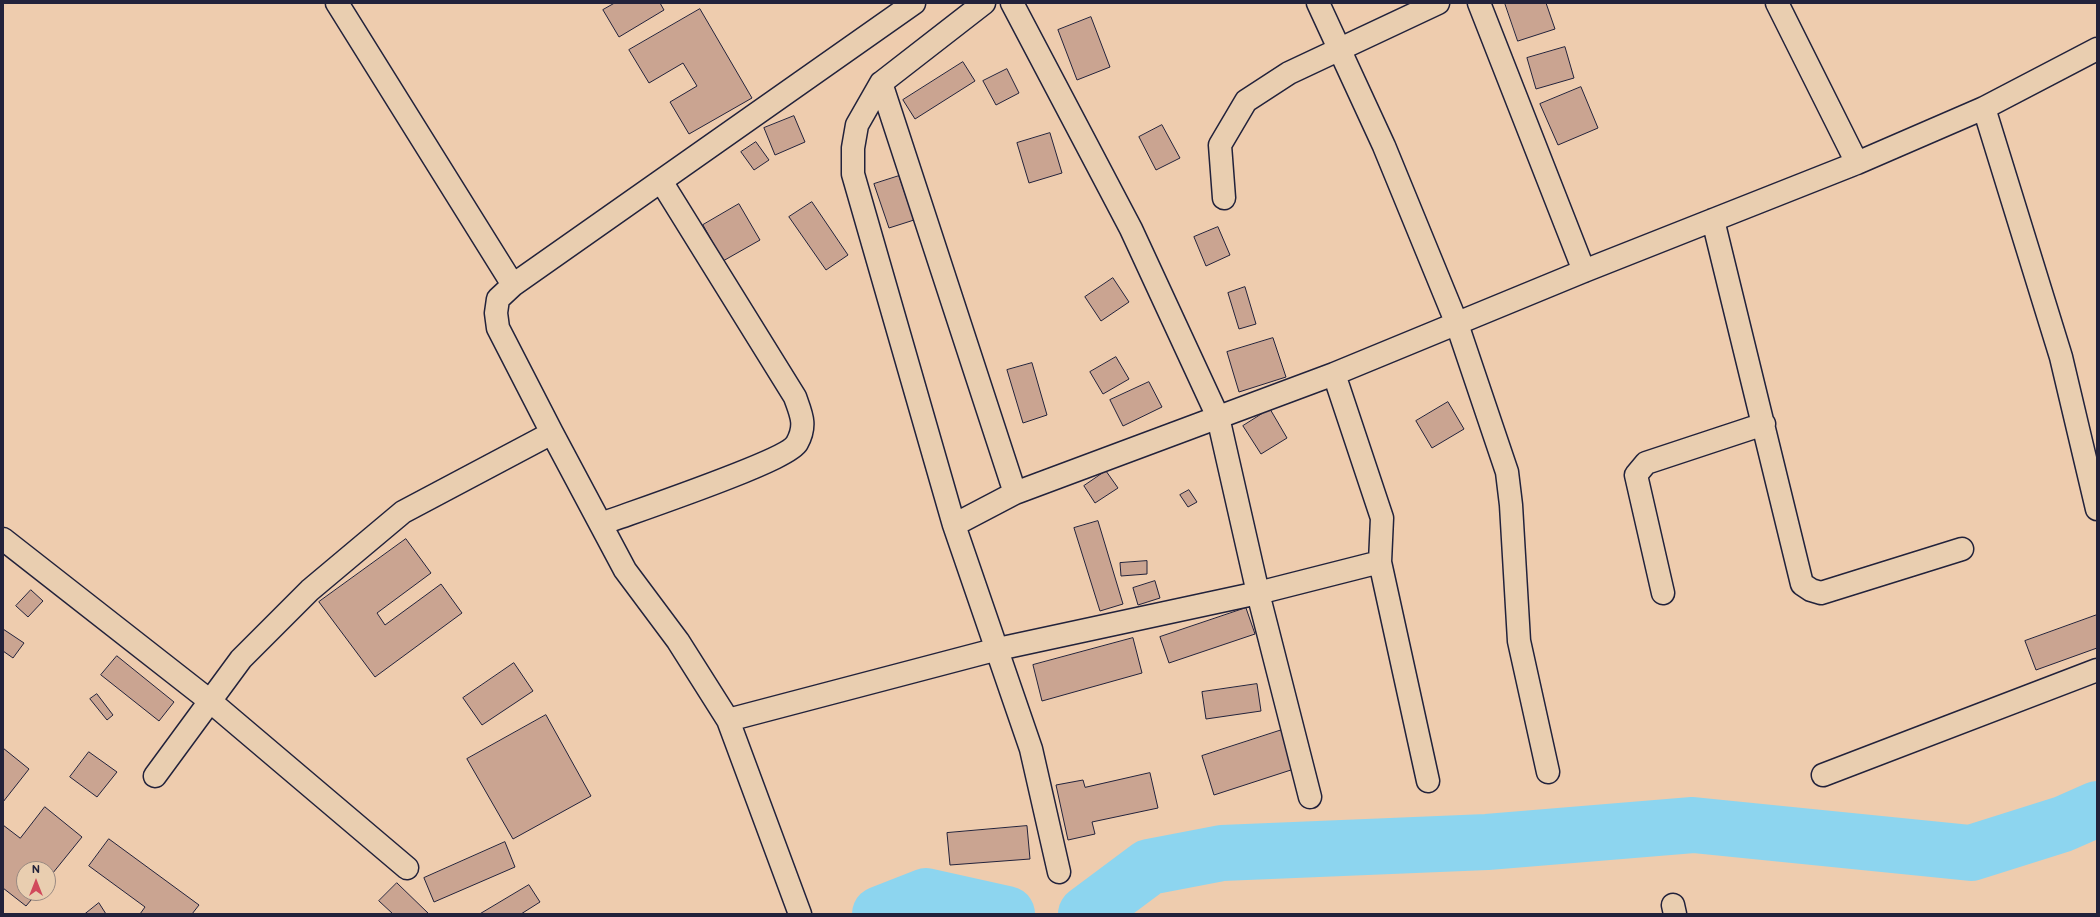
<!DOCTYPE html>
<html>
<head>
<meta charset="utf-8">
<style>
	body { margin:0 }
	#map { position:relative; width:2100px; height:917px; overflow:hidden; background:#eeccae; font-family:"Balsamiq Sans",sans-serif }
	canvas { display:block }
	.frame { position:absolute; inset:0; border:4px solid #22223b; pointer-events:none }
	.north { position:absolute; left:16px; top:861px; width:40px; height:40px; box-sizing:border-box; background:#e9ceb0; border:1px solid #998981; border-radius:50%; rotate:0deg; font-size:11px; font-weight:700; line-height:16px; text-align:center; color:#22223b }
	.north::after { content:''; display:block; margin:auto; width:14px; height:18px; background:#d1495b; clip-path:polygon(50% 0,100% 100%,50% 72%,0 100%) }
</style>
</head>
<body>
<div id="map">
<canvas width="2100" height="917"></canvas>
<div class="frame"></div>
<div class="north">N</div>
</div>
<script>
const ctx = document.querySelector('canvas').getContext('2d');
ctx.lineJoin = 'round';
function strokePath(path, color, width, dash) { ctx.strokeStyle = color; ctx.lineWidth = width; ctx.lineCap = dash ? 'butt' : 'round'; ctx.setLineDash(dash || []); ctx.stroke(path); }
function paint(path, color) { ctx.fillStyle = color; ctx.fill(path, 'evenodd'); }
const river = new Path2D(`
	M 880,914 L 926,896 L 1007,914
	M 1086,914 L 1149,867 L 1222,853 L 1487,842 L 1693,825 L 1971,853 L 2063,824 L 2097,809`);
const building = new Path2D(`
	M 615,3 L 660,3 L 664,10 L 619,37 L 603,10 Z
	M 1505,3 L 1546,3 L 1555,29 L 1518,41 Z
	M 700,9 L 752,98 L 689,134 L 670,102 L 697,86 L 683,63 L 649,83 L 629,50 Z
	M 1091,17 L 1110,67 L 1077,80 L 1058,30 Z
	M 1565,47 L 1574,78 L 1536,89 L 1527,58 Z
	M 963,62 L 975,81 L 915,119 L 903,100 Z
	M 1007,69 L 1019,93 L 996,105 L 983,81 Z
	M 1581,87 L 1598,128 L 1558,145 L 1540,104 Z
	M 794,116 L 805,142 L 775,155 L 764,128 Z
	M 1162,125 L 1180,158 L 1156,170 L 1139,137 Z
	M 1050,133 L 1062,173 L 1029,183 L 1017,143 Z
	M 756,142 L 769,160 L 754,170 L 741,152 Z
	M 899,176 L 914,220 L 889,228 L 874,184 Z
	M 812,202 L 848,255 L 826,270 L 789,217 Z
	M 739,204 L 760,240 L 723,261 L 703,225 Z
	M 1218,227 L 1230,255 L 1206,266 L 1194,237 Z
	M 1113,278 L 1129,302 L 1101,321 L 1085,297 Z
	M 1245,287 L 1256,324 L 1239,329 L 1228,293 Z
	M 1273,338 L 1286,377 L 1239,392 L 1227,352 Z
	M 1116,357 L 1129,379 L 1103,394 L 1090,372 Z
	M 1032,363 L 1047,415 L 1023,423 L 1007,370 Z
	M 1149,382 L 1162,407 L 1123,426 L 1110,400 Z
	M 1448,402 L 1464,429 L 1432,448 L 1416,421 Z
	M 1270,409 L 1287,438 L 1261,454 L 1243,426 Z
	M 1106,471 L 1118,488 L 1095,503 L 1084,486 Z
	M 1189,490 L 1197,502 L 1188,507 L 1180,495 Z
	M 1098,521 L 1123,604 L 1100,611 L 1074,528 Z
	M 406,539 L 431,573 L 377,613 L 385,625 L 441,584 L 462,613 L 375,677 L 319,602 Z
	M 1147,561 L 1147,574 L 1121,576 L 1120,563 Z
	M 1155,581 L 1160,598 L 1138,605 L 1133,588 Z
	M 31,590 L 43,601 L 28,617 L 16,606 Z
	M 1246,608 L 1255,634 L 1169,663 L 1160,637 Z
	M 2097,615 L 2097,648 L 2036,670 L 2025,641 Z
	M 3,629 L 24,643 L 13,658 L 3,651 Z
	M 1133,638 L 1142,673 L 1042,701 L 1033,665 Z
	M 117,656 L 174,702 L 159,721 L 101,675 Z
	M 514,663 L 533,691 L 482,725 L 463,698 Z
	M 1257,684 L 1261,711 L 1206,719 L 1202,692 Z
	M 97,694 L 113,715 L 107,720 L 90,699 Z
	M 546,715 L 591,796 L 513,839 L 467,759 Z
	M 1282,730 L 1294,769 L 1214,795 L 1202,756 Z
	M 3,748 L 29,769 L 3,802 Z
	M 89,752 L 117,772 L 97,797 L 70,777 Z
	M 1150,773 L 1158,808 L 1092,822 L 1095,834 L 1068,840 L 1056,785 L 1083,780 L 1085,787 Z
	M 45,807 L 82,837 L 48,879 L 48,869 L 24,869 L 24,893 L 37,893 L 26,906 L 3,888 L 3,825 L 20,838 Z
	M 1027,826 L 1030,859 L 950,865 L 947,833 Z
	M 109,839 L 199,905 L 192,914 L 140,914 L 145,907 L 89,866 Z
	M 505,842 L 515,867 L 434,902 L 424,878 Z
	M 397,883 L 429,914 L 393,914 L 379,901 Z
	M 529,885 L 540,902 L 521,914 L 480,914 Z
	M 99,903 L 106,914 L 85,914 Z`);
const minor = new Path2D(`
	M 337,3 L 513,285
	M 1012,3 L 1131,229 L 1218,417 L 1258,593 L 1310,797
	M 1318,3 L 1384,146 L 1457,324 L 1507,472 L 1511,505 L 1519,641 L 1548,772
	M 1479,3 L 1584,271
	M 1777,3 L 1857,163
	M 881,83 L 1015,493
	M 1984,108 L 2061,357 L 2097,509
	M 1224,198 L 1220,145 L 1246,101 L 1289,73 L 1438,3
	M 1713,220 L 1802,584 L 1811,590 L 1821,593 L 1962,549
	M 1334,374 L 1382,518 L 1380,562 L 1428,781
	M 601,524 C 630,513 787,461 797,443 C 807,425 801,414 795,397 L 661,181
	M 954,525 L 853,174 L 853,148 L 857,125 L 881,83 L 984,3
	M 3,539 L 210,701 L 407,868
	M 1663,593 L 1636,475 L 1646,463 L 1764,424
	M 728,720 L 998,649 L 1258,593 L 1380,562
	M 1823,775 L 2097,670
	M 155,776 L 241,659 L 310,590 L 403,512 L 552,433
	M 1059,872 L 1031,749 L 954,525 L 1015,493 L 1334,374 L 1584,271 L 1857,163 L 1984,108 L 2097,49
	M 1673,905 L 1675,914
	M 800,914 L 728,720 L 678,641 L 625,570 L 552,433 L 498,328 L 496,313 L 498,299 L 513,285 L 914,3`);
strokePath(river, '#8dd5ef', 56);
paint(building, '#caa491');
strokePath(building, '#22223b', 1);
strokePath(minor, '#22223b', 25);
strokePath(minor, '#e9ceb0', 22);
</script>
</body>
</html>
